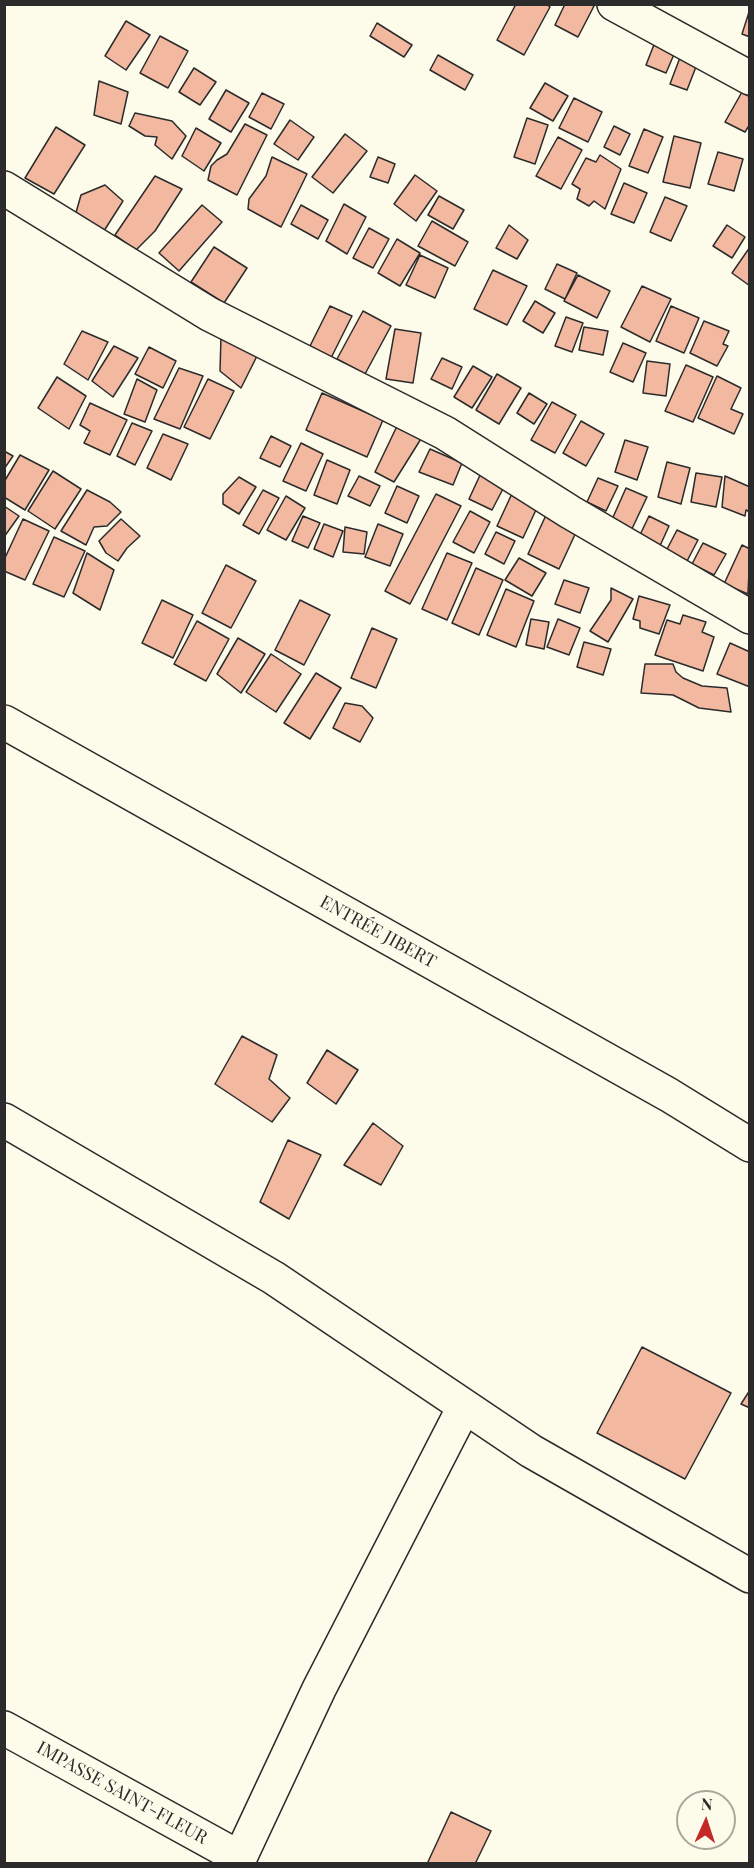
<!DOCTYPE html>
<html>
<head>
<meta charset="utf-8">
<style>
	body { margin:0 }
	#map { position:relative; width:754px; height:1868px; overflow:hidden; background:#fdfbea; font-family:"Playfair Display",serif }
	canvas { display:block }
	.frame { position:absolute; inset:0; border:6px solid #2b2b2b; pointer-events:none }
	.north { position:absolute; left:676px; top:1790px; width:60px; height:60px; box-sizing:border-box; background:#fdfbea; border:2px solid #a9a89e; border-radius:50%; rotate:3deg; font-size:16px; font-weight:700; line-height:24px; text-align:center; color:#2b2b2b }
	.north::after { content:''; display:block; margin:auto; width:21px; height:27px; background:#c62828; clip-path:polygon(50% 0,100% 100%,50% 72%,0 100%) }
</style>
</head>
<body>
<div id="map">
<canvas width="754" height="1868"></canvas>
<div class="frame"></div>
<div class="north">N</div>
</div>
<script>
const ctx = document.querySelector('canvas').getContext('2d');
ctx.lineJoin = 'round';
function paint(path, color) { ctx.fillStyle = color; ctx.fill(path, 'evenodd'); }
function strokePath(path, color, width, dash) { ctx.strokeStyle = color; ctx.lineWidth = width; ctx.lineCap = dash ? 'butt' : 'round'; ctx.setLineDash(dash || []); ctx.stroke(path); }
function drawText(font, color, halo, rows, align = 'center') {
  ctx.font = font + ' "Playfair Display",serif'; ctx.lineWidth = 4.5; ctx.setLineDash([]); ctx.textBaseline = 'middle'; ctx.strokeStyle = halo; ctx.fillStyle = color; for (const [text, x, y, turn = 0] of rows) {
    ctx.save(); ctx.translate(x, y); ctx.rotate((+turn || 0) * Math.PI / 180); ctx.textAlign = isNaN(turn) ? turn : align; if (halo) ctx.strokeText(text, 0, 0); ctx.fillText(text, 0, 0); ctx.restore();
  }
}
const building = new Path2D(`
	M 516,4 L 546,4 L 550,7 L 524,55 L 497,40 Z
	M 565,4 L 590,4 L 594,6 L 578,37 L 555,25 Z
	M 750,9 L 750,37 L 742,34 Z
	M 126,21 L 150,35 L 126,70 L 105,56 Z
	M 377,23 L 412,45 L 404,57 L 370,36 Z
	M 160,36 L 188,51 L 168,88 L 140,73 Z
	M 657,37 L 678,45 L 666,73 L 646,65 Z
	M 684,47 L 701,54 L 687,90 L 670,84 Z
	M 438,55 L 473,75 L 465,90 L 430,70 Z
	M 194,68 L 216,82 L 200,105 L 179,92 Z
	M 99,81 L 128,92 L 121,124 L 94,115 Z
	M 545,83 L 568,96 L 553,121 L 530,108 Z
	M 226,90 L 249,103 L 231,132 L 209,119 Z
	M 742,92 L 750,97 L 750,124 L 745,132 L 725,122 Z
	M 262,93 L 284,104 L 271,129 L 249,117 Z
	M 574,98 L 602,112 L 588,142 L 559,128 Z
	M 135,113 L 172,121 L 186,136 L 172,159 L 155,145 L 157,137 L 145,136 L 129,126 Z
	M 527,118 L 548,125 L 535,164 L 514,157 Z
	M 290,120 L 314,137 L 298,160 L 274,144 Z
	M 245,124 L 267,135 L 237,195 L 208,180 L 211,166 L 217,160 L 227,154 Z
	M 614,126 L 630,134 L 620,155 L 604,147 Z
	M 56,127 L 85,145 L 54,194 L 25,178 Z
	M 196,128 L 221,143 L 204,171 L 182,156 Z
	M 644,129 L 663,137 L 648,173 L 629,166 Z
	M 345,134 L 367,151 L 333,193 L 312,177 Z
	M 674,136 L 701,143 L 690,188 L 663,182 Z
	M 558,137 L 582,150 L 561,189 L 536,176 Z
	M 718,152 L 743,159 L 734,191 L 708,184 Z
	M 600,155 L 621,169 L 605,209 L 594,201 L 589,206 L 577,199 L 580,189 L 572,184 L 586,158 L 596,162 Z
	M 272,157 L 307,174 L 281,227 L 248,209 L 249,199 L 266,176 Z
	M 378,157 L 395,164 L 388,183 L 370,177 Z
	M 415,175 L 437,191 L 416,221 L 394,204 Z
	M 155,176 L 182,189 L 155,231 L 136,250 L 115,235 Z
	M 624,183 L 647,193 L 634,223 L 611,214 Z
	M 105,185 L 123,201 L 102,234 L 75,216 L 81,195 Z
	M 439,196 L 464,210 L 453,229 L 428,215 Z
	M 665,197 L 687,206 L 671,241 L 650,232 Z
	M 344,204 L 366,217 L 347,254 L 326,241 Z
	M 202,205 L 222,222 L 179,271 L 159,253 Z
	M 301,205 L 328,220 L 318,239 L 291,224 Z
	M 432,221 L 468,242 L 455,266 L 418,246 Z
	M 509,225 L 528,240 L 517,259 L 496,248 Z
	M 727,225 L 745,237 L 732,258 L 713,246 Z
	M 369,228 L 389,239 L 373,268 L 353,258 Z
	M 397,239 L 420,253 L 400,286 L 378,273 Z
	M 214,247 L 247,268 L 224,303 L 191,282 Z
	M 750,247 L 750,286 L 732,273 Z
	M 420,255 L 448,268 L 435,298 L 406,285 Z
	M 557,264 L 577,273 L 565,299 L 545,289 Z
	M 493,270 L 527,286 L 507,325 L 474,309 Z
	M 578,275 L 610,291 L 597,318 L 564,301 Z
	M 642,286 L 671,299 L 650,342 L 621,327 Z
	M 535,301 L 555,313 L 543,333 L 523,321 Z
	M 330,306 L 352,316 L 330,360 L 308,350 Z
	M 671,306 L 699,318 L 684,353 L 656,341 Z
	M 363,311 L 391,326 L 365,374 L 337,359 Z
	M 566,317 L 583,323 L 572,352 L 555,346 Z
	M 704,321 L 729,331 L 723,344 L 728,346 L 717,366 L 690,353 Z
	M 584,327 L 608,331 L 603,355 L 579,350 Z
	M 395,329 L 421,333 L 413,383 L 386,379 Z
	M 82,331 L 108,342 L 88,380 L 64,364 Z
	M 221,336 L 258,354 L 241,388 L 220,371 Z
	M 623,343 L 646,353 L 633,382 L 610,372 Z
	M 114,346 L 138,358 L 113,397 L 92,381 Z
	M 149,347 L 176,361 L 163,388 L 135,374 Z
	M 442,358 L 462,367 L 452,389 L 431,379 Z
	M 647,361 L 670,364 L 666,396 L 643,393 Z
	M 686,365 L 713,377 L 693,422 L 665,411 Z
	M 473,366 L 492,377 L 472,408 L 454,397 Z
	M 179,368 L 203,376 L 180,429 L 154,419 Z
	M 497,374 L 521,388 L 499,424 L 476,410 Z
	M 717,376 L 741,388 L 731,409 L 743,414 L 734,434 L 698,418 Z
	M 57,377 L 86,396 L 69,429 L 38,408 Z
	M 137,379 L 157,390 L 145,422 L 124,414 Z
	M 208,379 L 234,391 L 210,439 L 184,427 Z
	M 322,393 L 383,420 L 367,457 L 306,430 Z
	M 529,393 L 547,404 L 534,424 L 517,413 Z
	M 552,402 L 576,415 L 555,453 L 531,440 Z
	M 90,403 L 127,420 L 110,455 L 84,443 L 90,431 L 80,425 Z
	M 581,421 L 604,434 L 586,466 L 563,453 Z
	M 399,422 L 424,434 L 394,482 L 375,472 Z
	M 132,423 L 152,431 L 135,465 L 117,456 Z
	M 163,434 L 188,444 L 171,480 L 147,468 Z
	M 271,436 L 291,446 L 280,467 L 260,458 Z
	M 625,440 L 648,447 L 637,480 L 615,472 Z
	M 301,443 L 323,454 L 306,491 L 283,481 Z
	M 430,449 L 462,463 L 453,485 L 419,472 Z
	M 4,451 L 13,456 L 4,469 Z
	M 20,455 L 49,470 L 25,510 L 4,497 L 4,482 Z
	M 327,460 L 350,470 L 337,504 L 314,495 Z
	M 667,462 L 690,468 L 681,504 L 658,497 Z
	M 53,471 L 81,489 L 55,529 L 28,511 Z
	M 481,473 L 505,485 L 492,510 L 469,499 Z
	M 696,473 L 722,477 L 716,507 L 691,502 Z
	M 359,476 L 380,486 L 370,506 L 348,496 Z
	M 725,476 L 750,487 L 750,512 L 746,510 L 745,516 L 722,507 Z
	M 239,477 L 256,487 L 239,514 L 223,504 L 223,494 Z
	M 598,478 L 618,486 L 606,511 L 587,502 Z
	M 397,486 L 419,496 L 407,523 L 385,513 Z
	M 515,487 L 541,499 L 523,538 L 497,526 Z
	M 626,488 L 647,497 L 630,533 L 610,524 Z
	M 87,490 L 110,502 L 121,512 L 107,526 L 94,527 L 86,545 L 61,531 Z
	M 263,490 L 279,498 L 259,534 L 243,525 Z
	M 436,494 L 461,506 L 410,604 L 385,591 Z
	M 286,496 L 305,508 L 286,540 L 267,530 Z
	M 4,506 L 19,516 L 4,537 Z
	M 470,511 L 490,522 L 474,553 L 453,542 Z
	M 547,513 L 578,528 L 559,569 L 528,554 Z
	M 303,516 L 320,523 L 308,548 L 292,541 Z
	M 649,516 L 669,526 L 659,548 L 638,539 Z
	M 23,519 L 49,531 L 25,580 L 4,571 L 4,560 Z
	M 121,519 L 140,536 L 127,548 L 118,561 L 106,553 L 99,541 Z
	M 324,524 L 343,531 L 333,557 L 314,549 Z
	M 378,524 L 403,534 L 390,566 L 365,557 Z
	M 345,527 L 367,532 L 364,554 L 343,552 Z
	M 677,530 L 698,540 L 686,563 L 665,553 Z
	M 496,532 L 515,541 L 504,564 L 485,554 Z
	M 54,537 L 85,551 L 64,597 L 33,584 Z
	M 703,543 L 726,554 L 714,575 L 692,564 Z
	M 742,545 L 750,549 L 748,594 L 724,584 Z
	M 87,553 L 114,570 L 100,610 L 73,593 Z
	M 447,553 L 472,563 L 447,620 L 422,609 Z
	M 519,558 L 546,573 L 532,596 L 505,580 Z
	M 226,565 L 256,581 L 231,628 L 202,613 Z
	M 476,568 L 503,580 L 479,635 L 452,623 Z
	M 564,580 L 589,588 L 580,613 L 555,604 Z
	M 611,588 L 633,599 L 608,642 L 590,631 L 611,600 Z
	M 506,589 L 534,601 L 516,647 L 487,635 Z
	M 639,596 L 670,605 L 659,634 L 640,628 L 640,621 L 633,619 Z
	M 162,600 L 193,615 L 173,658 L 142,643 Z
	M 300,600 L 330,615 L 304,665 L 275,650 Z
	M 683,615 L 706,622 L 702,632 L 714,637 L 703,671 L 655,655 L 667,620 L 680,624 Z
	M 531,619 L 549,622 L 544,649 L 526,645 Z
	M 558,619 L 580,628 L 569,655 L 547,647 Z
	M 197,621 L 229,639 L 206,681 L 174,664 Z
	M 372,628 L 397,639 L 376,688 L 351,678 Z
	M 238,638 L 265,654 L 241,693 L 217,674 Z
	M 584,642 L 611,649 L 603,675 L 577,667 Z
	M 730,643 L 750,652 L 750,687 L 717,674 Z
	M 271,654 L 301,674 L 276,712 L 246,692 Z
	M 645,664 L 673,664 L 676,672 L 683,678 L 702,686 L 727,688 L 731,712 L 699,708 L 673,695 L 641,693 Z
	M 316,673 L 341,688 L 310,739 L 284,723 Z
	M 345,703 L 362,706 L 373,718 L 360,742 L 333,728 Z
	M 242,1036 L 277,1055 L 269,1079 L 290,1098 L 272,1122 L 215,1084 Z
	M 327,1050 L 358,1070 L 336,1104 L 307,1083 Z
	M 373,1123 L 403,1146 L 381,1185 L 344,1165 Z
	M 288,1140 L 321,1155 L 289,1219 L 260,1202 Z
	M 642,1347 L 731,1393 L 685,1479 L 597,1433 Z
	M 750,1390 L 750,1408 L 741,1404 Z
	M 451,1812 L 491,1831 L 475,1864 L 427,1864 Z`);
const minor = new Path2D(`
	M 614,4 L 750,78
	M 4,188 L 209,314 L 445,433 L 570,512 L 750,617
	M 4,722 L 669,1095 L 750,1145
	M 4,1120 L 274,1278 L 531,1451 L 750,1576
	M 4,1728 L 240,1858
	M 237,1864 L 319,1689 L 464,1407`);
const streetNames = [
	["ENTRÉE JIBERT",378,932,29],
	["IMPASSE SAINT-FLEUR",122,1793,29]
];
paint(building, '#f2b8a0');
strokePath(building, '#2b2b2b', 1.5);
strokePath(minor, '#2b2b2b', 36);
strokePath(minor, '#fdfbea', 33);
drawText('18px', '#2b2b2b', '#fdfbea', streetNames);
</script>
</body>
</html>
